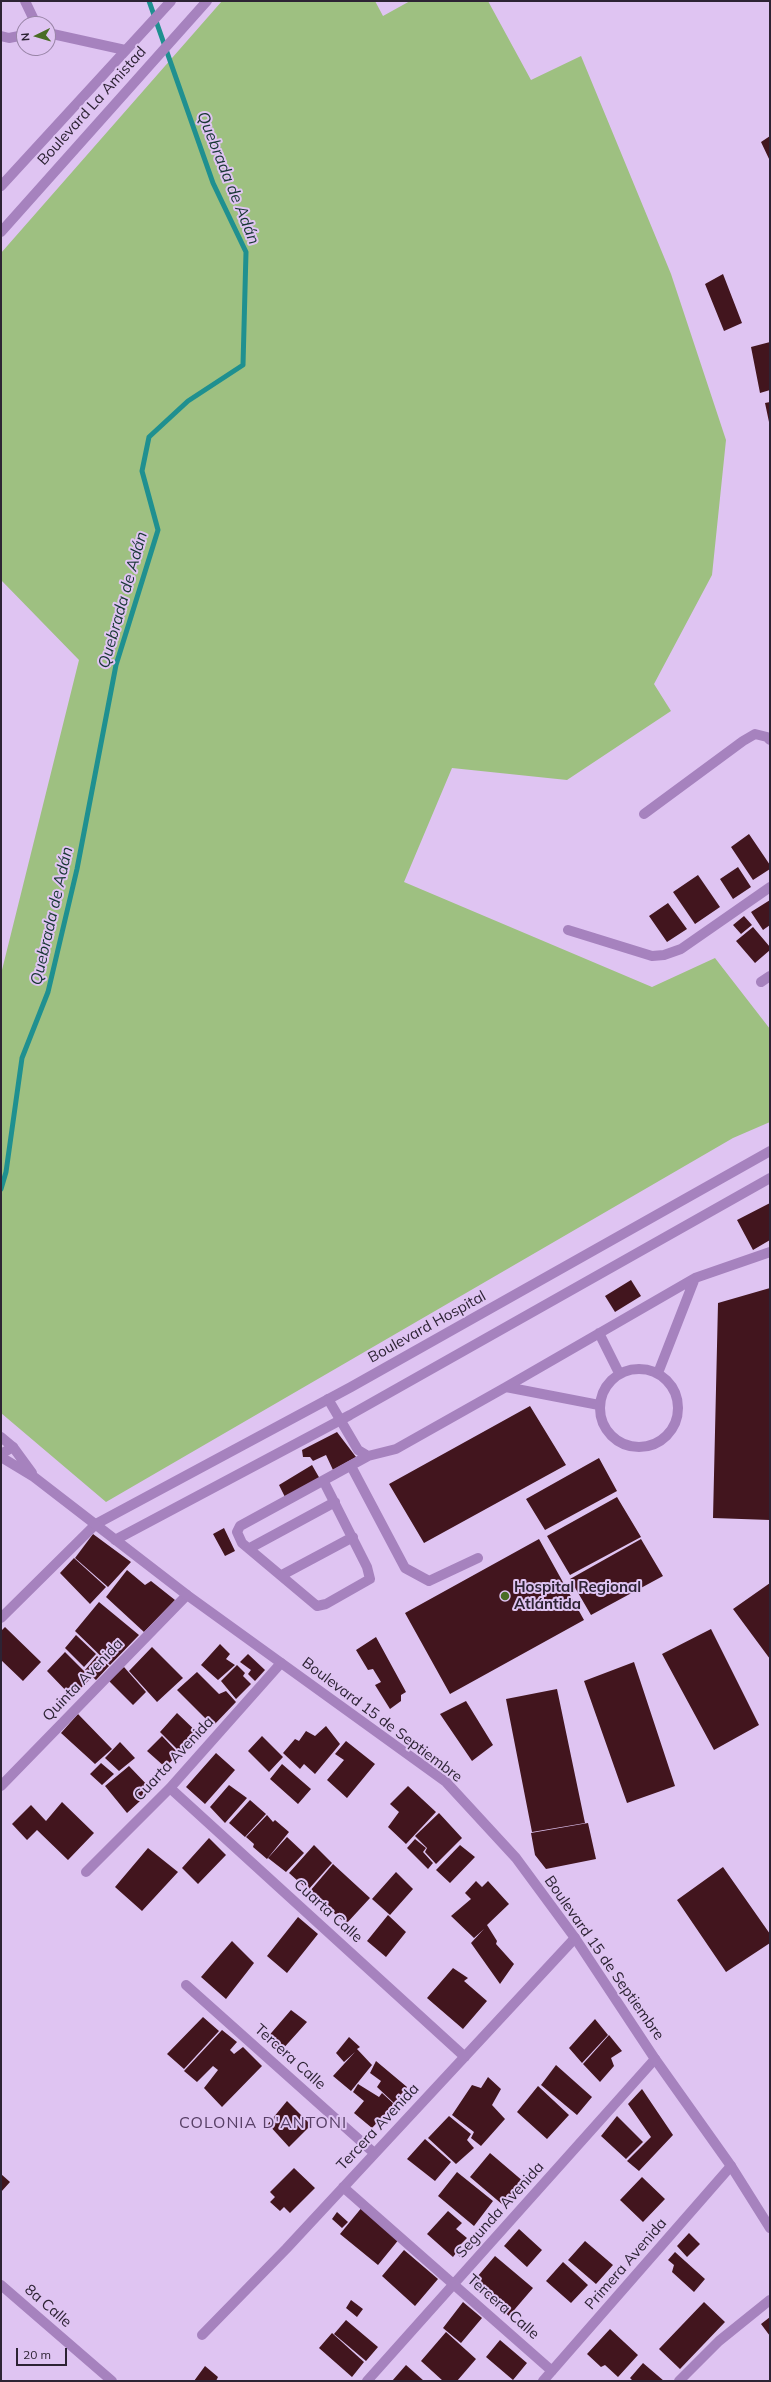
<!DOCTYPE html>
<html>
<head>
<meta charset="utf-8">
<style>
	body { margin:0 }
	#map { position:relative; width:771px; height:2382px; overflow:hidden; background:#dfc4f2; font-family:Mulish,sans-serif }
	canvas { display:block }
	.frame { position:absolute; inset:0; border:2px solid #2d2334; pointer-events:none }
	.north { position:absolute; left:16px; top:16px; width:40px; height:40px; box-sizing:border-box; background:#dfc4f2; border:1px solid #9884a6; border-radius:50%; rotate:265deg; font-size:11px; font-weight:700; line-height:16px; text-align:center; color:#2d2334 }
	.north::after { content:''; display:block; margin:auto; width:14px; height:18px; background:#4a6d25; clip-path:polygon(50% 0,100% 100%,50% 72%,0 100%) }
	.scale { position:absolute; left:16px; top:2348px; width:51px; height:18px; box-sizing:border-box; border:2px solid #2d2334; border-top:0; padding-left:5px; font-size:12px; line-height:14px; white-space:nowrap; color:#2d2334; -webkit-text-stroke:3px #dfc4f2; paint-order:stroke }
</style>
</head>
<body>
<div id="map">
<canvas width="771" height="2382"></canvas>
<div class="frame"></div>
<div class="north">N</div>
<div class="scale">20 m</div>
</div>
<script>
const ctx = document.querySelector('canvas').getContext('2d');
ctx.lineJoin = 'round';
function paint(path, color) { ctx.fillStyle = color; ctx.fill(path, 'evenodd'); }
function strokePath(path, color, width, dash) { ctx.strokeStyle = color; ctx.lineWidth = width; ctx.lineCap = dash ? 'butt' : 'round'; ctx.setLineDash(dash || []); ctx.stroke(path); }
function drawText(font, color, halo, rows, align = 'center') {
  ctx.font = font + ' Mulish,sans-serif'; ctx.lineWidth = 4; ctx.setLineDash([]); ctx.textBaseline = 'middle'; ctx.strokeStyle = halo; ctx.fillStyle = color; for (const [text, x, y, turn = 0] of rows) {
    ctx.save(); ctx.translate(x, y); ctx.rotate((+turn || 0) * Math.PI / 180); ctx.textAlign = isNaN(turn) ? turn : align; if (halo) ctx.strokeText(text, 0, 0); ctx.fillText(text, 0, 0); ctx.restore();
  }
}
const green = new Path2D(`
	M 222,1 L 375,1 L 383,16 L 410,1 L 488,1 L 531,80 L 581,56 L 671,274 L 726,440 L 712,575 L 654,684 L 671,711 L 567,780 L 452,768 L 404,882 L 652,987 L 715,958 L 770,1029 L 770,1122 L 733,1138 L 106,1502 L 1,1413 L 1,974 L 79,660 L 1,580 L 1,253 Z`);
const stream = new Path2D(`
	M 1,1189 L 6,1172 L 22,1058 L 48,992 L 77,869 L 116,665 L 158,530 L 142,471 L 149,437 L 188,401 L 243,365 L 246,252 L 213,183 L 149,1`);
const building = new Path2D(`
	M 770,136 L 770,161 L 761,142 Z
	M 723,274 L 742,323 L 724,331 L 705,284 Z
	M 770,342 L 770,390 L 760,393 L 751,347 Z
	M 770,402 L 770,422 L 769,422 L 765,403 Z
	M 749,834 L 770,865 L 770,869 L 753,880 L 731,847 Z
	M 738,867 L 751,887 L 733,899 L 720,879 Z
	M 698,875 L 720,907 L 695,924 L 673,892 Z
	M 770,900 L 770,925 L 763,930 L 751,912 Z
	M 668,903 L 687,929 L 667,942 L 649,916 Z
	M 744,916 L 752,925 L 741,934 L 733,925 Z
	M 753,927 L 770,947 L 770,950 L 755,963 L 736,941 Z
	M 770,1203 L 770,1240 L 753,1250 L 737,1220 Z
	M 631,1280 L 641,1296 L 615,1312 L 605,1296 Z
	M 770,1288 L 770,1520 L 713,1518 L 718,1303 Z
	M 530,1406 L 566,1465 L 424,1543 L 389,1484 Z
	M 337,1432 L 356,1457 L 333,1470 L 326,1455 L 313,1461 L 310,1457 L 303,1457 L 302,1450 Z
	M 599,1458 L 617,1491 L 545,1530 L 526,1499 Z
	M 312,1465 L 320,1479 L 285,1497 L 279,1485 Z
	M 617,1497 L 641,1537 L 570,1575 L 547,1536 Z
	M 224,1528 L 235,1551 L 225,1556 L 213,1534 Z
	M 93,1534 L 131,1562 L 108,1587 L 75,1558 Z
	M 539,1539 L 584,1620 L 450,1694 L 405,1613 Z
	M 641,1539 L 663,1576 L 591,1615 L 570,1579 Z
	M 74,1558 L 106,1587 L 90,1604 L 60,1573 Z
	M 127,1570 L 145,1585 L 151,1581 L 175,1600 L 144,1632 L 106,1597 Z
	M 770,1583 L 770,1659 L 733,1609 Z
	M 99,1602 L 139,1635 L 110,1665 L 75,1631 Z
	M 5,1627 L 41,1662 L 23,1681 L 1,1660 L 1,1631 Z
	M 711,1629 L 759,1725 L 714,1750 L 662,1654 Z
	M 76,1635 L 96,1654 L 84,1667 L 65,1648 Z
	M 376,1637 L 406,1692 L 401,1695 L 401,1701 L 390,1709 L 375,1685 L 381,1682 L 373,1669 L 368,1670 L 356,1650 Z
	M 220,1644 L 230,1654 L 226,1659 L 235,1665 L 218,1680 L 201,1665 Z
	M 152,1647 L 183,1678 L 157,1702 L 129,1671 Z
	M 65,1652 L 91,1678 L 72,1697 L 47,1671 Z
	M 248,1654 L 265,1670 L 255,1681 L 248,1674 L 251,1670 L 240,1662 Z
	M 97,1656 L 109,1666 L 96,1680 L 85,1670 Z
	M 634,1662 L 675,1786 L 627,1803 L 584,1681 Z
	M 237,1665 L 245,1673 L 243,1676 L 251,1684 L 236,1699 L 221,1681 Z
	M 124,1667 L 146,1692 L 133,1705 L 109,1681 Z
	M 197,1672 L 219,1694 L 226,1691 L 236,1702 L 213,1726 L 177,1690 Z
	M 557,1689 L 585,1823 L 532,1832 L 506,1699 Z
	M 466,1701 L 493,1745 L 472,1761 L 440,1714 Z
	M 177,1713 L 200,1735 L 180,1752 L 160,1732 Z
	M 78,1714 L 112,1749 L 95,1764 L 61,1733 Z
	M 326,1726 L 340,1744 L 315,1774 L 304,1764 L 300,1769 L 283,1753 L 295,1739 L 299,1741 L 306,1731 L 315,1736 Z
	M 162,1736 L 179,1754 L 165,1767 L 147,1751 Z
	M 262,1736 L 283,1757 L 269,1772 L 248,1751 Z
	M 346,1741 L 375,1764 L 347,1798 L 327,1780 L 344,1760 L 335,1754 Z
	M 120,1742 L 135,1758 L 119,1771 L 105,1758 Z
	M 216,1753 L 235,1770 L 205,1804 L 186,1787 Z
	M 101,1763 L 114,1774 L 102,1785 L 90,1774 Z
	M 282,1764 L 311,1789 L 298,1804 L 270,1779 Z
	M 129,1766 L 152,1790 L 127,1813 L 105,1786 Z
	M 229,1785 L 247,1798 L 225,1823 L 210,1807 Z
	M 408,1786 L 436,1812 L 406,1844 L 388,1827 L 399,1812 L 390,1804 Z
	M 250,1800 L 266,1814 L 245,1837 L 229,1823 Z
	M 62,1802 L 94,1833 L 68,1860 L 37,1830 L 27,1840 L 12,1824 L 31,1805 L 46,1821 Z
	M 439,1813 L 462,1838 L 436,1864 L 425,1852 L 427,1848 L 415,1836 Z
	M 267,1815 L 273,1822 L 275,1820 L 289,1832 L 267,1859 L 253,1847 L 254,1844 L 246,1837 Z
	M 588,1823 L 596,1859 L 546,1869 L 535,1855 L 531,1833 Z
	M 287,1837 L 304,1853 L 286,1872 L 268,1858 Z
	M 209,1838 L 226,1855 L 198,1884 L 182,1868 Z
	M 415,1839 L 426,1848 L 423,1852 L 433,1863 L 428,1869 L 407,1848 Z
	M 314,1845 L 332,1863 L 308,1890 L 289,1873 Z
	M 460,1845 L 475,1857 L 450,1883 L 436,1870 Z
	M 148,1848 L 178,1872 L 142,1911 L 115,1887 Z
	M 333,1864 L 370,1898 L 346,1924 L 310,1891 Z
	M 723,1867 L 770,1934 L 770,1943 L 726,1972 L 677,1900 Z
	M 396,1872 L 413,1889 L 390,1915 L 372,1899 Z
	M 476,1881 L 482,1887 L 488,1881 L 509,1904 L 487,1925 L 497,1941 L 496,1944 L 514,1964 L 500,1984 L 471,1943 L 484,1929 L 474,1938 L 451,1916 L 471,1899 L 465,1893 Z
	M 388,1915 L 406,1932 L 386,1957 L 367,1941 Z
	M 298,1917 L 318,1934 L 287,1973 L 267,1956 Z
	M 232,1941 L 254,1963 L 226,1999 L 201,1977 Z
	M 453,1968 L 468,1978 L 464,1981 L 487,2001 L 463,2029 L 427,1998 Z
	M 291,2010 L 307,2022 L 281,2051 L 266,2039 Z
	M 203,2017 L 219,2031 L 184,2069 L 167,2054 Z
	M 595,2019 L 608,2035 L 582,2063 L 569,2048 Z
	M 222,2030 L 237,2042 L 230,2050 L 234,2054 L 243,2047 L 262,2066 L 222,2107 L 204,2088 L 218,2070 L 213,2066 L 197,2082 L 184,2071 Z
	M 609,2035 L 622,2051 L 611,2058 L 614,2066 L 600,2082 L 583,2064 Z
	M 349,2037 L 360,2047 L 357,2049 L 372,2065 L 351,2091 L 333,2076 L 355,2052 L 344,2062 L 336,2053 Z
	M 376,2061 L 407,2087 L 394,2103 L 377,2087 L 381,2081 L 370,2073 Z
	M 556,2065 L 592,2097 L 577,2115 L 541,2085 Z
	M 488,2077 L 501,2089 L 492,2105 L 505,2119 L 481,2146 L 471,2138 L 474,2132 L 452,2115 L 472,2085 L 481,2088 Z
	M 358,2084 L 379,2097 L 382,2093 L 394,2104 L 372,2128 L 354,2113 L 364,2101 L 353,2092 Z
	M 538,2086 L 569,2115 L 547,2139 L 517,2112 Z
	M 642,2089 L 673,2135 L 639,2171 L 627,2161 L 651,2137 L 628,2104 Z
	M 287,2101 L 311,2125 L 289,2147 L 268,2124 Z
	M 449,2116 L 471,2134 L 467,2140 L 474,2148 L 456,2164 L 428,2138 Z
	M 617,2116 L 643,2142 L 626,2159 L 601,2136 Z
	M 425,2139 L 451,2162 L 435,2181 L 407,2159 Z
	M 490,2153 L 524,2182 L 503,2205 L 470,2177 Z
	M 294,2168 L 315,2188 L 290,2213 L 284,2207 L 280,2211 L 270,2202 L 275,2197 L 270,2192 Z
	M 457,2172 L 493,2201 L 474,2226 L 438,2196 Z
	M 1,2174 L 10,2182 L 1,2192 Z
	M 642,2177 L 665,2199 L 643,2222 L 620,2200 Z
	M 363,2206 L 400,2238 L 378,2265 L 340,2234 Z
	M 448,2211 L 462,2223 L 456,2229 L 467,2238 L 460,2245 L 466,2250 L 460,2257 L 456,2253 L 453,2257 L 427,2234 Z
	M 337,2212 L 348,2222 L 342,2228 L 332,2219 Z
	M 519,2229 L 542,2250 L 527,2267 L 504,2246 Z
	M 689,2233 L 700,2244 L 687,2257 L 677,2246 Z
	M 585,2241 L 613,2265 L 596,2284 L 568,2260 Z
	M 404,2250 L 438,2279 L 415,2306 L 382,2276 Z
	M 675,2252 L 705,2279 L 694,2292 L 672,2272 L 674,2265 L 668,2260 Z
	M 495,2256 L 533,2288 L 509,2316 L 471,2284 Z
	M 563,2262 L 588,2285 L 571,2303 L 546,2281 Z
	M 351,2300 L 363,2309 L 357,2317 L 346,2308 Z
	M 463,2302 L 482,2318 L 461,2343 L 443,2328 Z
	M 704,2302 L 725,2322 L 680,2369 L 659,2349 Z
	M 770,2317 L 770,2336 L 761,2324 Z
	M 346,2320 L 378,2347 L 366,2361 L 334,2334 Z
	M 610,2329 L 638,2355 L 618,2377 L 605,2365 L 601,2367 L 587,2354 Z
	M 446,2332 L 476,2359 L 457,2381 L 443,2381 L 421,2361 Z
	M 332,2333 L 364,2362 L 352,2377 L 319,2348 Z
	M 500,2340 L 527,2363 L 513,2380 L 486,2357 Z
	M 643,2363 L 664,2381 L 633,2381 L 630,2378 Z
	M 406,2365 L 424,2381 L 392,2381 Z
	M 205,2366 L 218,2377 L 216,2381 L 194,2381 Z`);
const service = new Path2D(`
	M 25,1 L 36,24
	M 48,33 L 125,50
	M 1,36 L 9,38 L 24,35
	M 599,1333 L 619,1373
	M600 1408a39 39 0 1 1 78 0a39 39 0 1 1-78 0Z
	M 658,1373 L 695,1278
	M 506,1387 L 695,1278 L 770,1252
	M 328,1399 L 358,1450 L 368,1456 L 396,1449 L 506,1387 L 599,1405
	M 351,1466 L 405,1568 L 429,1581 L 478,1558
	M 324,1482 L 367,1567 L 370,1579 L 326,1604 L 317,1606 L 242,1543 L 237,1532 L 240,1526 L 368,1456
	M 250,1548 L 335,1502
	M 282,1575 L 353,1537`);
const minor = new Path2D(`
	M 644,814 L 743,741 L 755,734 L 767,737 L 770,740
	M 568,930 L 652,956 L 664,955 L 681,949 L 770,887
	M 761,982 L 770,976
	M 1,1454 L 13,1447
	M 115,1540 L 350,1415 L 770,1178
	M 1,1618 L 96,1524 L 351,1387 L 770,1151
	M 1,1786 L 187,1595
	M 170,1788 L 465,2057
	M 86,1872 L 170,1788 L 281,1663
	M 186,1985 L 373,2152
	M 343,2187 L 552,2371
	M 202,2335 L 286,2249 L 575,1938
	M 367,2381 L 655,2059
	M 543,2381 L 731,2166
	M 679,2381 L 719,2341 L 770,2300`);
const tertiary = new Path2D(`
	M 1,186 L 171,1
	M 1,232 L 207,1
	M 1,1437 L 13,1447 L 32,1473
	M 1,1457 L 34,1477 L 187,1595 L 446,1782 L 516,1858 L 575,1938 L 655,2059 L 731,2166 L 770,2228
	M 1,2285 L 112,2381`);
const markers = [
	[505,1596,5,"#4a6d25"]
];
const streetNames = [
	["Boulevard La Amistad",92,106,-48],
	["Boulevard Hospital",427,1327,-29],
	["Quinta Avenida",83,1680,-46],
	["Boulevard 15 de Septiembre",382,1720,37],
	["Cuarta Avenida",174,1759,-47],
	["Cuarta Calle",328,1911,42],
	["Boulevard 15 de Septiembre",604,1958,55],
	["Tercera Calle",290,2057,42],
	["Tercera Avenida",378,2127,-47],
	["Segunda Avenida",500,2210,-48],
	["Primera Avenida",626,2264,-49],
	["8a Calle",48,2306,41],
	["Tercera Calle",503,2307,41]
];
const poiNames = [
	["Hospital Regional",514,1587],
	["Atlántida",514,1604]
];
const waterNames = [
	["Quebrada de Adán",228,178,68],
	["Quebrada de Adán",123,600,-74],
	["Quebrada de Adán",52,916,-77]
];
const neighbourhoodNames = [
	["COLONIA D'ANTONI",263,2123]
];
paint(green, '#9ec081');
strokePath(stream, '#1f9090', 5);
paint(building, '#42151e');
strokePath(service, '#a682be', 10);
strokePath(minor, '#a682be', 10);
strokePath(tertiary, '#a682be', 10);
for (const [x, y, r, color] of markers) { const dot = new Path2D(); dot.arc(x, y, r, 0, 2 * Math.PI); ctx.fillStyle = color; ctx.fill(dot); strokePath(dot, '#dfc4f2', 1.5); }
drawText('15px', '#2d2334', '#dfc4f2', streetNames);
drawText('bold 15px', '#2d2334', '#dfc4f2', poiNames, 'left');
drawText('italic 16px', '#173634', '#dfc4f2', waterNames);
ctx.letterSpacing = '1px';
drawText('16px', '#584067', '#dfc4f2', neighbourhoodNames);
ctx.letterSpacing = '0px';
</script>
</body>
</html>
